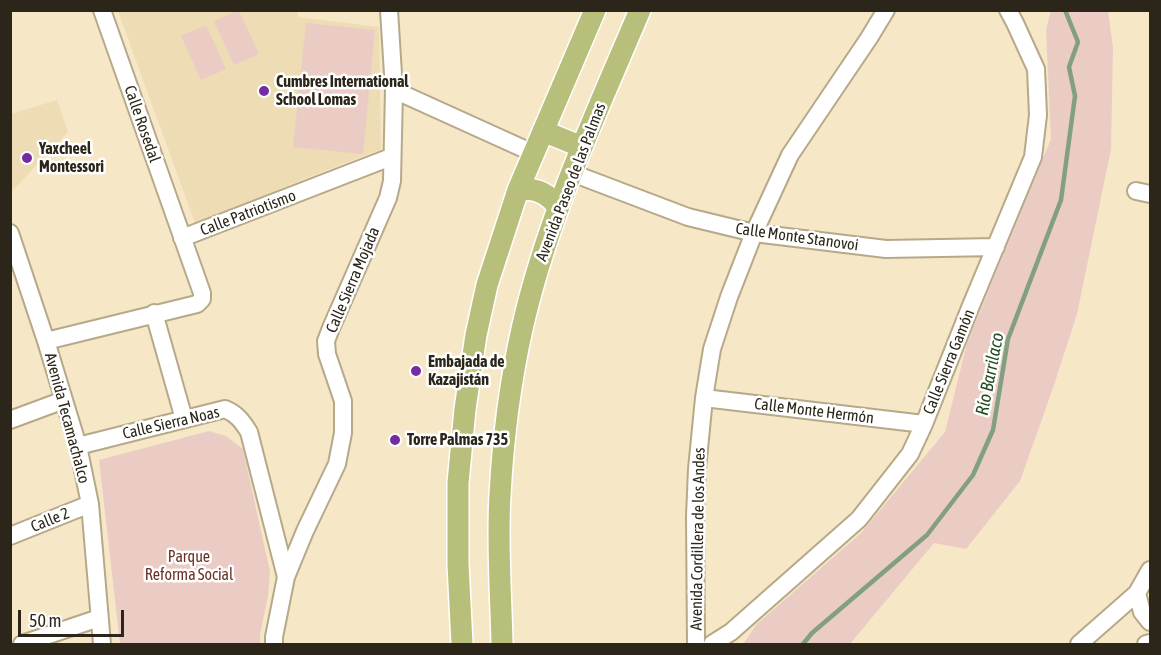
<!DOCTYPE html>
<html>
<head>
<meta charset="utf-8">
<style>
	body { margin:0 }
	#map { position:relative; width:1161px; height:655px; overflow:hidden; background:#f6e7c6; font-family:"Asap Condensed",sans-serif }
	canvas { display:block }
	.frame { position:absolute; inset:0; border:12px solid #2b2619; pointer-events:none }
	.scale { position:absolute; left:18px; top:610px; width:106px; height:27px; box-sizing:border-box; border:3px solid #2b2619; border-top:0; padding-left:8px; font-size:18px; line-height:21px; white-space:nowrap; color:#2b2619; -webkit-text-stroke:4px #fff; paint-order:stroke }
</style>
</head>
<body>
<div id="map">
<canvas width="1161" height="655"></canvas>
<div class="frame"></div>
<div class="scale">50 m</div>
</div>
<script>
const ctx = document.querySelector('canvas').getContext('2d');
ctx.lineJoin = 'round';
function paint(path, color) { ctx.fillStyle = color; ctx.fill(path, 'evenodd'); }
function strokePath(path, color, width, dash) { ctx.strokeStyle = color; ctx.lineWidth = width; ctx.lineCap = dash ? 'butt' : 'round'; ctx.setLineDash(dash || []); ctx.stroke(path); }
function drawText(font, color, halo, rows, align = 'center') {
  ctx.font = font + ' "Asap Condensed",sans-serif'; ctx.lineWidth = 5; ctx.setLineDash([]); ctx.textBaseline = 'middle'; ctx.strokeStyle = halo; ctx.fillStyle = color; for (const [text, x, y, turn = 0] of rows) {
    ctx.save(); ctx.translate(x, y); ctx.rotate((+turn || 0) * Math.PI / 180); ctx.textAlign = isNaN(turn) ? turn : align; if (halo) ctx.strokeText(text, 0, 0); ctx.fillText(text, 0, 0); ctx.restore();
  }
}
const built = new Path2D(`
	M 118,11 L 298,11 L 298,17 L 379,27 L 381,149 L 301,180 L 262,197 L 195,223 Z
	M 57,100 L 68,132 L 13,190 L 10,183 L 11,114 Z`);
const green = new Path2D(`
	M 1051,10 L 1108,11 L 1113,48 L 1111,149 L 1077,314 L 1053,388 L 1020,481 L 966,549 L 934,543 L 850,644 L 743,644 L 757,624 L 861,533 L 945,432 L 967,343 L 1051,139 L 1046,30 Z
	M 237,11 L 239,11 L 259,54 L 234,65 L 214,21 Z
	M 306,23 L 375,30 L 363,154 L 293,147 Z
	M 206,25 L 226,69 L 201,80 L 181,36 Z
	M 209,431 L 226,436 L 243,449 L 270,572 L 268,596 L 260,635 L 260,644 L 120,644 L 99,460 Z`);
const stream = new Path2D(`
	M 803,644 L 812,633 L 927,535 L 973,475 L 993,430 L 1008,339 L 1061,200 L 1075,96 L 1069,67 L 1078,42 L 1065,10`);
const minor = new Path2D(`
	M 394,90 L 533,153
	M 572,173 L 688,217 L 754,233 L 886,249 L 996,247
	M 1136,191 L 1150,194
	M 10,233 L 46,341 L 78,446 L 90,504 L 102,644
	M 182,238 L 391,157
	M 154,313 L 184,419
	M 46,341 L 197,304 L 202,299 L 202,293 L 102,10
	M 704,398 L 924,424
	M 10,420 L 64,400
	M 78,446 L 225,409 C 237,414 242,421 249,432 L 286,577
	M 10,536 L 90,504
	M 1137,593 L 1142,612 L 1150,622
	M 22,644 L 99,618
	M 274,644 L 274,637 L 286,577 L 305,531 L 337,464 L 343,433 L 343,401 L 327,354 L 326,341 L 331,328 L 388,198 L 392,181 L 394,90 L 389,10
	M 696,644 L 695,516 L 697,469 L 704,398 L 712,349 L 729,297 L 754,233 L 790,155 L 869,38 L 886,10
	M 712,644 L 731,632 L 859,519 L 910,454 L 924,424 L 970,308 L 1033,157 L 1038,115 L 1036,69 L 1015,23 L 1008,10
	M 1079,644 L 1137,593 L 1150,570
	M 1146,644 L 1150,643`);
const major = new Path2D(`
	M 543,131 L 582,147
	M 518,190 C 535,187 548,193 558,207
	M 462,644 L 458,564 L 458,483 L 465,409 L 476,335 L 487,285 L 518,190 L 595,10
	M 502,644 C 501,595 497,545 500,495 C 503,439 510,383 522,329 C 547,218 596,114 640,10`);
const markers = [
	[264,91,6,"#742ca0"],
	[27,158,6,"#742ca0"],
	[416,371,6,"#742ca0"],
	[395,440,6,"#742ca0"]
];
const poiNames = [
	["Cumbres International",276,82],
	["School Lomas",276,100],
	["Yaxcheel",39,149],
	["Montessori",39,167],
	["Embajada de",428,362],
	["Kazajistán",428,380],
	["Torre Palmas 735",407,440]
];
const streetNames = [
	["Calle Rosedal",142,124,71],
	["Avenida Paseo de las Palmas",571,182,-69],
	["Calle Patriotismo",248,213,-21],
	["Calle Monte Stanovoi",797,237,8],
	["Calle Sierra Mojada",353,280,-67],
	["Calle Sierra Gamón",949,362,-68],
	["Calle Monte Hermón",814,411,7],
	["Avenida Tecamachalco",67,418,75],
	["Calle Sierra Noas",171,423,-13],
	["Calle 2",50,520,-22],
	["Avenida Cordillera de los Andes",698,539,-89]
];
const parkNames = [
	["Parque",189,557],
	["Reforma Social",189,575]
];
const waterNames = [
	["Río Barrilaco",990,374,-79]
];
paint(built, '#eddcb4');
paint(green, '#eaccc5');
strokePath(stream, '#82a080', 4.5);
strokePath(minor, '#b6a989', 20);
strokePath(major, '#fff', 24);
strokePath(minor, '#fff', 16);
strokePath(major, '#b8bf7b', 21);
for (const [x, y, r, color] of markers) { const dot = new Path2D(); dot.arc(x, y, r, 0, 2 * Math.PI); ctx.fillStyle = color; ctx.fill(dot); strokePath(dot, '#fff', 2); }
drawText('bold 16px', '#2b2619', '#fff', poiNames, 'left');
drawText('16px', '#2b2619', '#fff', streetNames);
drawText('16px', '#6b3025', '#fff', parkNames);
drawText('italic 18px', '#204b1f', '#fff', waterNames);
</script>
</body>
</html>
